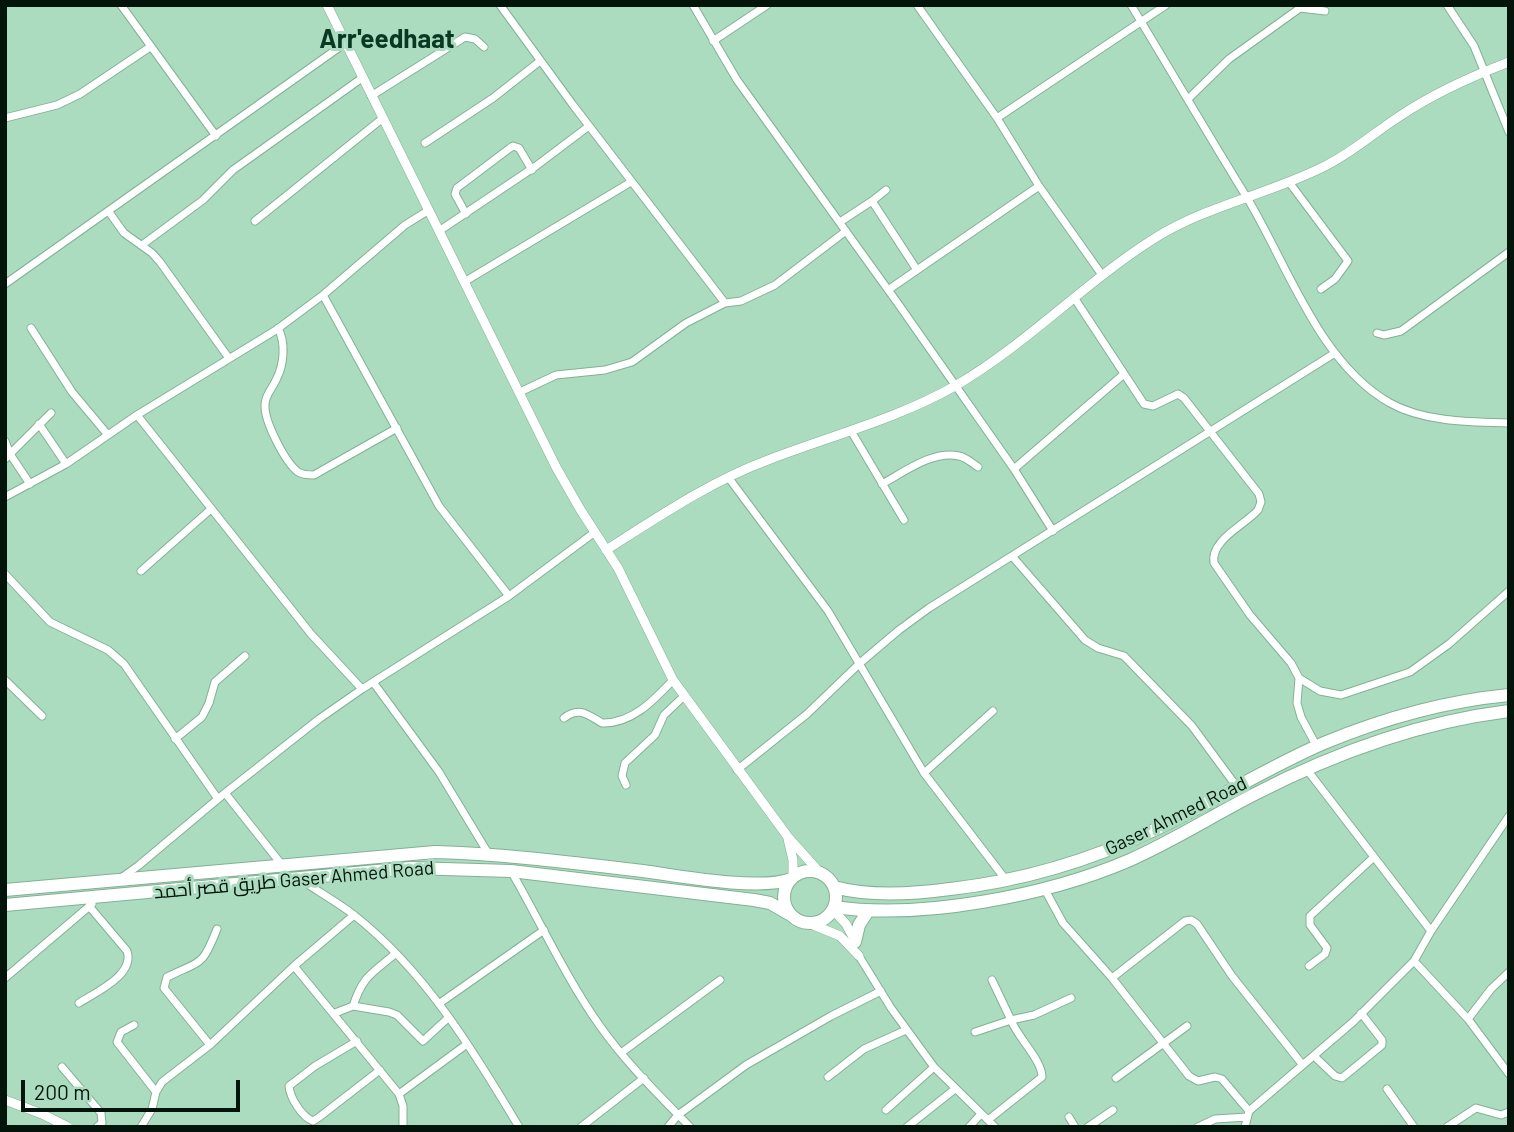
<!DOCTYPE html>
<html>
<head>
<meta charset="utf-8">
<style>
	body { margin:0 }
	#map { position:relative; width:1514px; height:1132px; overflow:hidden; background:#acdcbf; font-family:Barlow,sans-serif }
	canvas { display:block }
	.frame { position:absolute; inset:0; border:7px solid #03140a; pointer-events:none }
	.scale { position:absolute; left:21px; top:1080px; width:219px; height:32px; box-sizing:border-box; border:4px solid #03140a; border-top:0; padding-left:9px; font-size:21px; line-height:24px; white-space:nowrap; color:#03140a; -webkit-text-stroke:5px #acdcbf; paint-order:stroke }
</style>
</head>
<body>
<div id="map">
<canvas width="1514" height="1132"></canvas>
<div class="frame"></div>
<div class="scale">200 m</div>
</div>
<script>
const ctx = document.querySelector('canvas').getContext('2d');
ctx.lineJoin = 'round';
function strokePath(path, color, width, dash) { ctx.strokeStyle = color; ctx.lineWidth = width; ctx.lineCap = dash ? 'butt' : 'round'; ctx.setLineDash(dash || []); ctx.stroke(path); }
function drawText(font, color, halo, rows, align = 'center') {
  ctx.font = font + ' Barlow,Cairo,sans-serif'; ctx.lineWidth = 6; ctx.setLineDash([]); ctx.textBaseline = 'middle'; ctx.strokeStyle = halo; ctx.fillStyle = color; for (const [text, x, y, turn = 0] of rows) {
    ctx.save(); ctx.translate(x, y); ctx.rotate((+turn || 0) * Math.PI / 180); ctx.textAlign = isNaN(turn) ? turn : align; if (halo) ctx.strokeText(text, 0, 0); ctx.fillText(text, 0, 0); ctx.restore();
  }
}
const minor = new Path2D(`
	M 121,5 L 216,136
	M 500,5 L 573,105 L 725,303
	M 693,5 L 737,80 L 899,305 L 1014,469 L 1053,531
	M 917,5 L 997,118 L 1039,186 L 1102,275
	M 1131,5 C 1170,69 1207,133 1246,196 C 1287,263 1318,362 1390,403 C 1424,422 1470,422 1509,423
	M 1447,5 L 1474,46 L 1509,132
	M 713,41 L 767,5
	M 371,96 L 465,37 L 475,39 L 484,47
	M 1188,99 L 1229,59 L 1300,8 L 1325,11
	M 5,118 L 57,105 L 80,94 L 150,47
	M 997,118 L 1166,5
	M 425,143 L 493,98 L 540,61
	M 1289,182 L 1348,261 L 1335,279 L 1321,289
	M 872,201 L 886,190
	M 109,212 L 124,233 L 152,253 L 160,262 L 228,357
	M 466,214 L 455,194 L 457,188 L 510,148 L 513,146 L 519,148 L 532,170
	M 255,221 L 383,118
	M 840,222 L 872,201 L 917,270
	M 439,231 L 536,166 L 589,126
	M 142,245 L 203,200 L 233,170 L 362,78
	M 464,282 L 631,182
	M 5,284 L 344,44
	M 888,290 L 1039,186
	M 323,295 L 439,506 L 509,596
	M 1075,299 L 1144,404 L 1153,406 L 1178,394 L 1184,398 L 1259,494 L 1261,502 L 1258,510 C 1245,525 1210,540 1214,563 L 1250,615 L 1291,663 L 1299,678 L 1297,703 L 1301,717 L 1317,747
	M 31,328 L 72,392 L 108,435
	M 278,328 C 286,343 284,365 276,380 C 272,389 265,395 265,405 C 264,421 285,462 298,472 C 303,475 308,475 314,475 L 397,428
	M 1377,333 L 1384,335 L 1401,331 L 1509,252
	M 520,392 L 556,375 L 605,370 L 632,362 L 686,323 L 725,303 L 741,301 L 775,285 L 846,231
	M 137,415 L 311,634 L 362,689
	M 39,424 L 66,464
	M 851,431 L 904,520
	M 5,441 L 10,454 L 30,484
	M 5,459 L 51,413
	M 1014,469 L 1124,374
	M 728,477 L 828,611 L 924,773 L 1006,880
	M 882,484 C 904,472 933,450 959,456 C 966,457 973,464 978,467
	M 5,497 L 66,464 L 137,415 L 276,330 L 323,295 L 405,225 L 429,210
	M 1012,556 L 1085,640 L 1098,648 L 1124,656 L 1192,726 L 1237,787
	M 141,571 L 211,509
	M 5,574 L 50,622 L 108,650 L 124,664 L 218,799
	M 1299,678 L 1320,691 L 1341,695 L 1410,672 L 1449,644 L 1509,591
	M 5,680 L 42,716
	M 373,682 L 439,772 L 488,853
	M 564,718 C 579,706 588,715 602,723 C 632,724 654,700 673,680
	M 175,739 L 202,717 L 209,703 L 215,682 L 245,656
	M 737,770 L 807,714 L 860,663 L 899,630 L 929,608 L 1335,353
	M 1308,771 L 1431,931
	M 924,773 L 993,711
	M 626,785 L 622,776 L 625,763 L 655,735 L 664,715 L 684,696
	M 225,793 L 282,865
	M 511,871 C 541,923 566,978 600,1026 C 626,1063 659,1095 690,1127
	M 121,878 L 138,866 L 225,793 L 319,719 L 362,689 L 509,596 L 595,532
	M 300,879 C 317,891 337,902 354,915 C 425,971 473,1050 519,1127
	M 1044,888 L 1063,923 L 1112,978 L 1189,1076 L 1198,1081 L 1215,1077 L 1222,1079 L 1249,1111
	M 859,956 L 891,1008 L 934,1067 L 995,1127
	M 1414,961 L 1468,1019 L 1509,1074
	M 294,966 L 399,1094 L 403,1106 L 403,1127
	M 1309,966 L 1325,954 L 1327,948 L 1310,925 L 1310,916 L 1374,857
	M 5,978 L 92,904
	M 1112,978 L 1185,921 L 1191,920 L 1197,924 L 1232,976 L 1302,1064
	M 79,1003 C 96,992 135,975 127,951 L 89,906
	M 440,1003 L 544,930
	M 353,1006 C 363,976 371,974 395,954
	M 335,1013 L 353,1006 L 389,1012 L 397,1015 L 423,1041 L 448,1018
	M 1468,1019 L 1491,989 L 1509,972
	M 134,1025 L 121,1032 L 117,1042 L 156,1092
	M 975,1032 L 1011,1020 L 992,980
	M 357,1041 L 315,1066 L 289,1086 C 290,1098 302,1117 313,1121 L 318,1118 L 380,1070
	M 210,1045 L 164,988 L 167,977 C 202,960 202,967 217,929
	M 621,1053 L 720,980
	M 1314,1056 L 1335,1076 L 1342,1078 L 1382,1045 L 1382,1040 L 1361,1013
	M 62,1067 L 101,1113 L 102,1123 L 97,1127
	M 828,1077 L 864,1049 L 906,1030
	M 1116,1078 L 1187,1026
	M 1387,1089 L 1414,1127
	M 399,1094 L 467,1044
	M 886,1110 L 934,1067
	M 1069,1117 L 1075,1127
	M 988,1120 L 1042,1077 C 1042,1060 1018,1038 1011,1020 L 1034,1015 L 1071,998
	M 141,1127 L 152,1109 L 156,1092 L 162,1082 L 210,1045 L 294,966 L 354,915
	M 581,1127 L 644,1078
	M 668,1127 L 678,1115 L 746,1065 L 831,1016 L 881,991
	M 907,1127 L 955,1089
	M 969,1127 L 981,1114
	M 1088,1127 L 1113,1110
	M 1198,1127 L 1215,1119 L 1247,1117
	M 1245,1127 L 1249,1111 L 1353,1022 L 1414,961 L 1431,931 L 1509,816
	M 1447,1127 L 1476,1108 L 1501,1115 L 1509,1112`);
const tertiary = new Path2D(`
	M 327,5 L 556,467 L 580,509 L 618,568 L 673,680 L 788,837 L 822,875
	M 606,550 C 658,517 711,481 768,460 C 830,436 897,419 955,386 C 1027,344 1085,282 1155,238 C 1208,205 1270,194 1325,166 C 1352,153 1375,132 1400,116 C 1434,93 1470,77 1509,62
	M 788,839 L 793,860 L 793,878
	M 833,910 L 846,924 L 855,941
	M 811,924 L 840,936 L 859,956
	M 5,1100 L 42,1114 L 68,1127`);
const primary = new Path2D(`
	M784 897a26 26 0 1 1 52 0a26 26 0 1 1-52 0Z
	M 834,887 C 870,897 913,894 950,889 C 1021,881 1089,861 1154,830 C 1211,803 1266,768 1324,743 C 1382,719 1446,701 1509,695
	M 5,890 L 435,852 C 505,854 574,863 643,871 C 679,876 759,891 791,879
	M 5,905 L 410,868 L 511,871 L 754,900 L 770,903 L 789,914
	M 834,907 C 922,920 1049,895 1130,860 C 1173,841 1212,816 1253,795 C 1332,754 1420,722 1509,711
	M 855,942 L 859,925 L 868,911`);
const streetNames = [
	["Gaser Ahmed Road",1176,816,-26],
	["طريق قصر أحمد Gaser Ahmed Road",294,880,-5]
];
const districtNames = [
	["Arr'eedhaat",387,39]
];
strokePath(minor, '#82b194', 9);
strokePath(tertiary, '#82b194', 10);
strokePath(primary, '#82b194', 14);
strokePath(minor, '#fff', 7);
strokePath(tertiary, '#fff', 9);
strokePath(primary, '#fff', 12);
drawText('19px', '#03140a', '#acdcbf', streetNames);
drawText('bold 26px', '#093922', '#acdcbf', districtNames);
</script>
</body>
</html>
